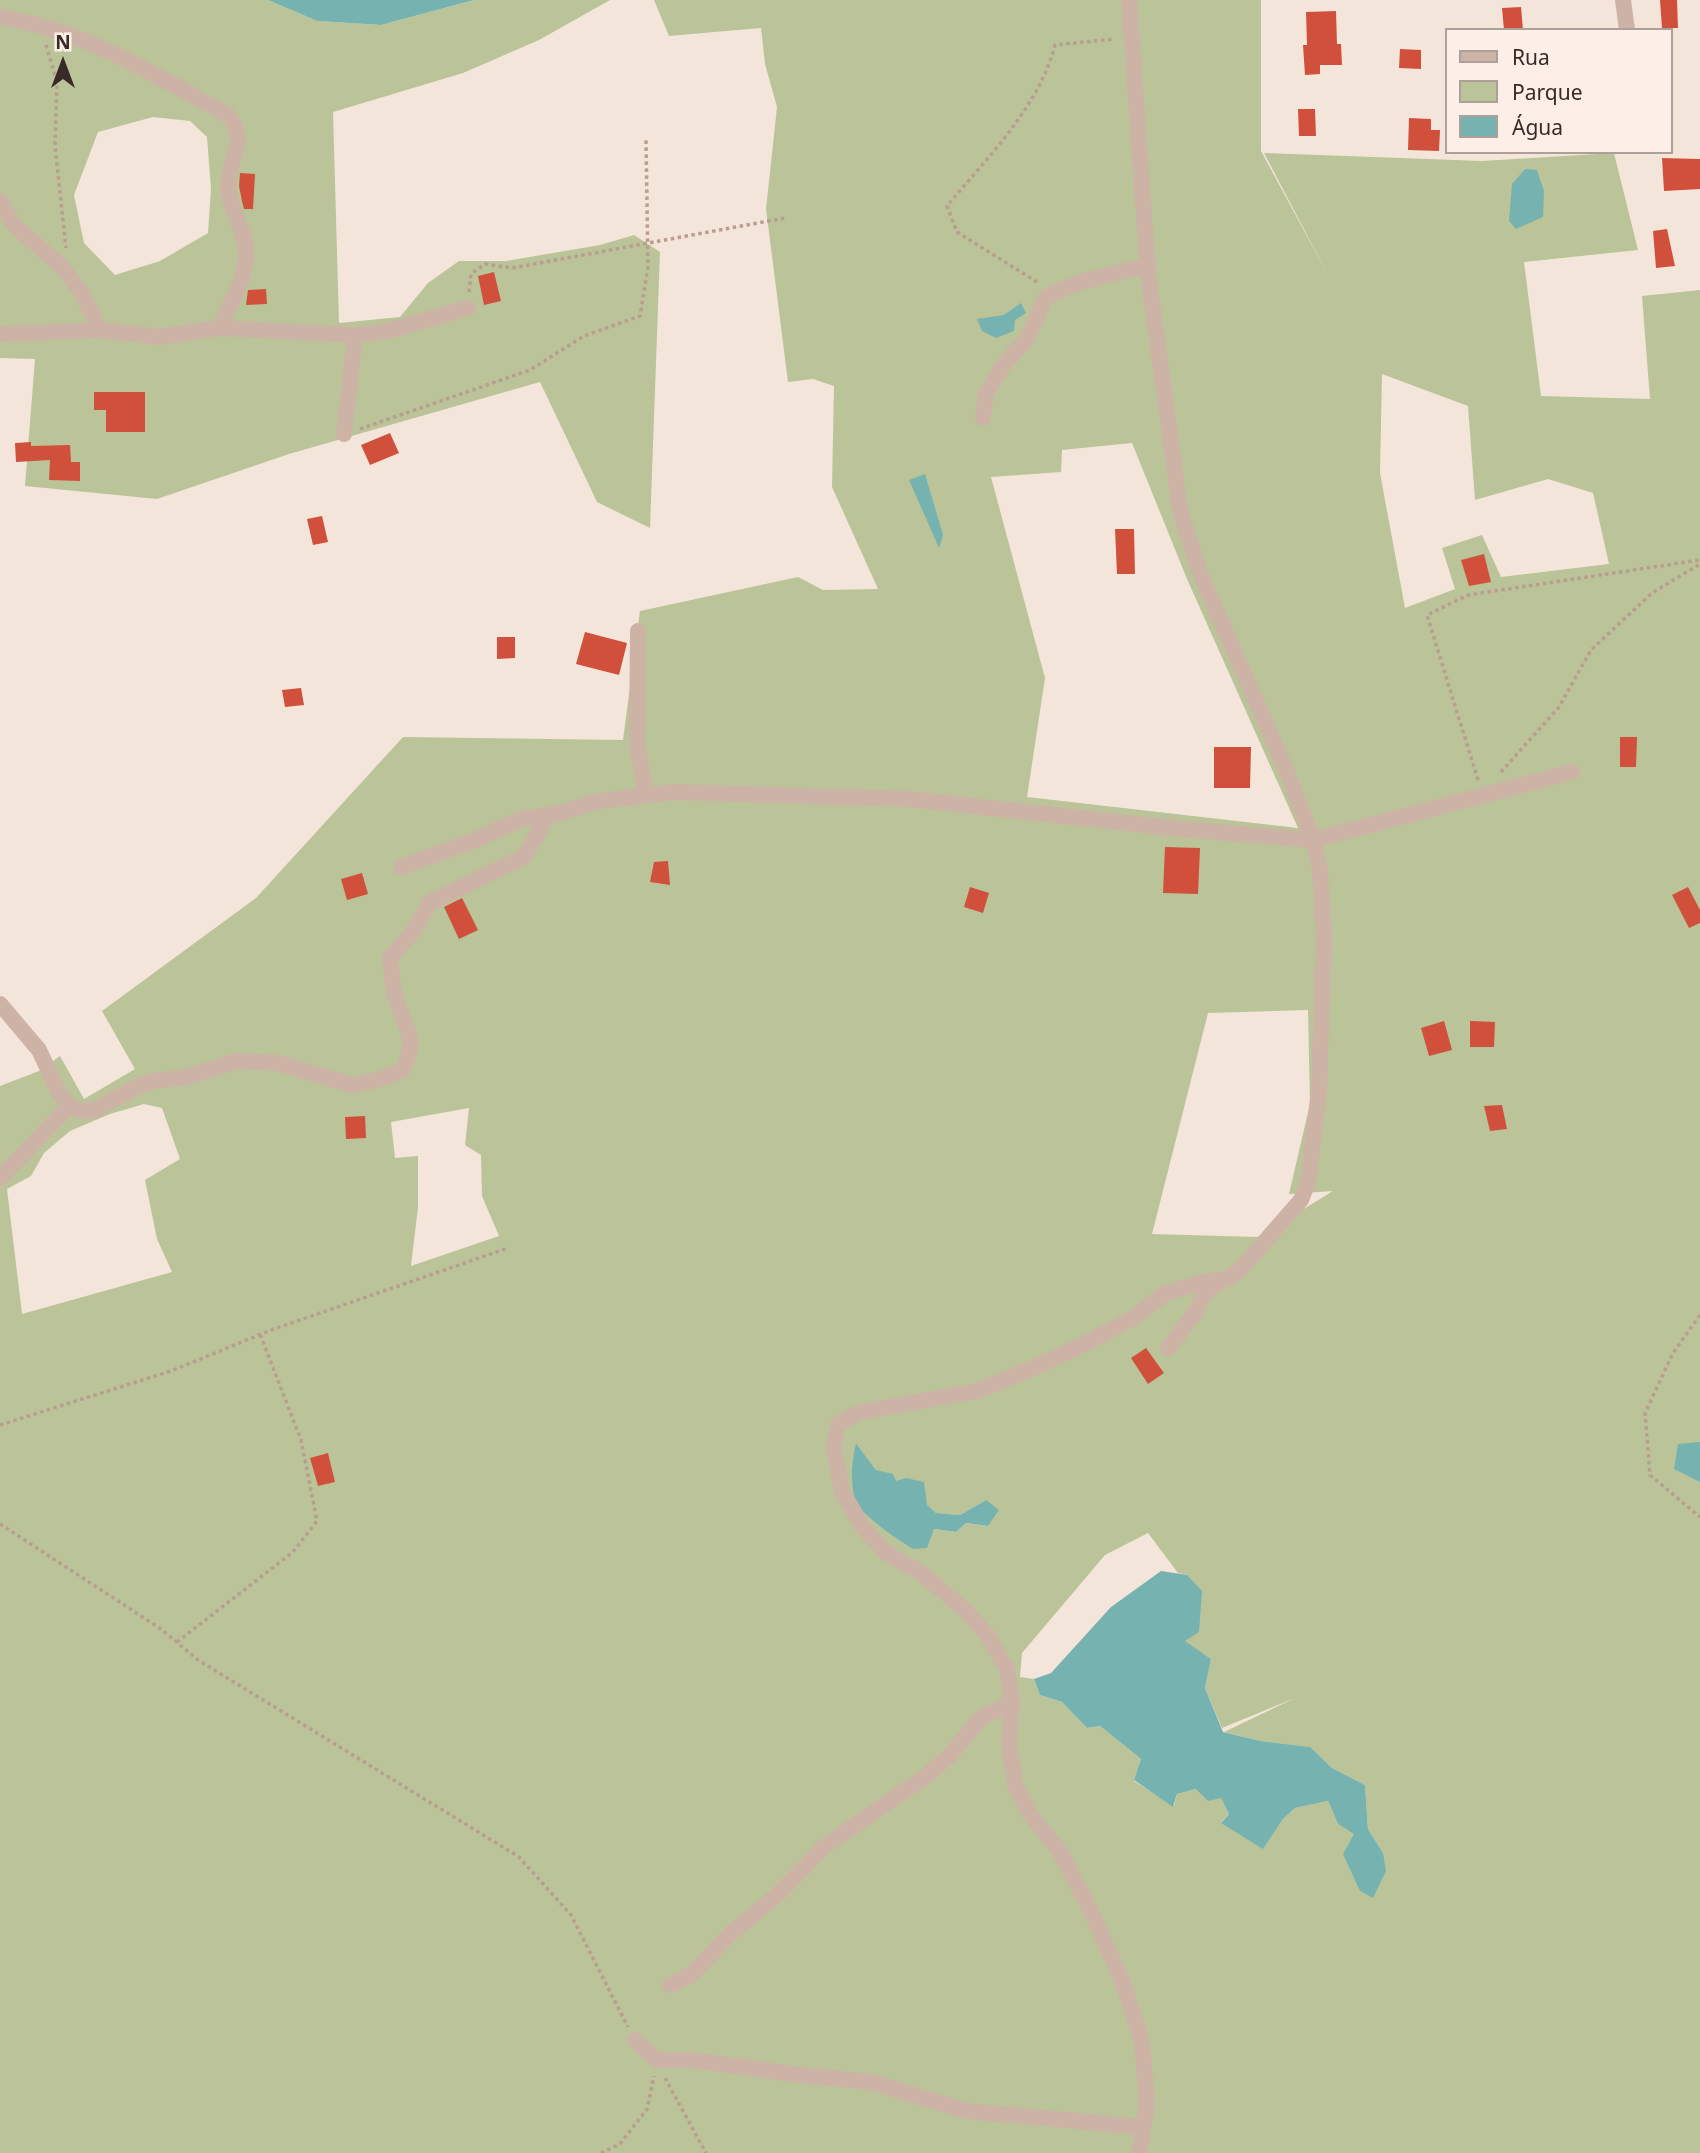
<!DOCTYPE html>
<html>
<head>
<meta charset="utf-8">
<style>
	body { margin:0 }
	#map { position:relative; width:1700px; height:2153px; overflow:hidden; background:#f4e5da; font-family:"Noto Sans",sans-serif }
	canvas { display:block }
	.legend { position:absolute; left:1445px; top:28px; width:228px; height:126px; box-sizing:border-box; background:#fbefe7; border:2px solid #ada09a; margin:0; padding:9px 12px; list-style:none; font-size:21px; color:#382a27 }
	.legend li { display:flex; align-items:center; gap:14px; height:35px }
	.legend b { width:35px; border:2px solid #ada09a }
	.north { position:absolute; left:28px; top:28px; width:70px; height:70px; -webkit-text-stroke:5px #fbefe7; paint-order:stroke; rotate:0deg; font-size:19px; font-weight:700; line-height:28px; text-align:center; color:#382a27 }
	.north::after { content:''; display:block; margin:auto; width:24px; height:32px; background:#382a27; clip-path:polygon(50% 0,100% 100%,50% 72%,0 100%) }
</style>
</head>
<body>
<div id="map">
<canvas width="1700" height="2153"></canvas>
<ul class="legend">
<li><b style="height:9px;background:#cdb3a5"></b>Rua</li>
<li><b style="height:19px;background:#bac498"></b>Parque</li>
<li><b style="height:19px;background:#76b3b0"></b>Água</li>
</ul>
<div class="north">N</div>
</div>
<script>
const ctx = document.querySelector('canvas').getContext('2d');
ctx.lineJoin = 'round';
function paint(path, color) { ctx.fillStyle = color; ctx.fill(path, 'evenodd'); }
function strokePath(path, color, width, dash) { ctx.strokeStyle = color; ctx.lineWidth = width; ctx.lineCap = dash ? 'butt' : 'round'; ctx.setLineDash(dash || []); ctx.stroke(path); }
const green = new Path2D(`
	M 0,0 L 268,0 L 317,21 L 381,25 L 474,0 L 610,0 L 539,40 L 463,73 L 333,112 L 339,323 L 400,317 L 428,283 L 459,261 L 506,261 L 600,245 L 634,235 L 660,252 L 650,528 L 597,502 L 540,382 L 289,454 L 157,499 L 25,486 L 35,359 L 0,358 ZM 153,117 L 190,121 L 207,137 L 211,189 L 208,233 L 160,261 L 115,275 L 84,243 L 74,195 L 98,132 Z
	M 654,0 L 1261,0 L 1261,151 L 1328,275 L 1264,153 L 1482,161 L 1614,153 L 1638,250 L 1524,262 L 1541,396 L 1650,399 L 1642,296 L 1700,290 L 1700,2153 L 0,2153 L 0,1086 L 39,1071 L 60,1056 L 84,1099 L 135,1069 L 102,1011 L 256,898 L 403,737 L 623,740 L 640,611 L 798,577 L 823,590 L 878,589 L 832,487 L 834,386 L 813,379 L 788,382 L 766,209 L 777,107 L 765,64 L 761,28 L 669,36 ZM 1382,374 L 1468,406 L 1475,500 L 1548,479 L 1593,493 L 1609,564 L 1501,577 L 1482,535 L 1442,548 L 1455,589 L 1405,608 L 1380,473 ZM 1132,443 L 1187,579 L 1298,828 L 1027,797 L 1045,678 L 991,477 L 1061,472 L 1062,450 ZM 1308,1010 L 1310,1104 L 1289,1194 L 1333,1191 L 1258,1237 L 1152,1234 L 1208,1013 ZM 144,1104 L 162,1108 L 180,1159 L 145,1180 L 157,1239 L 172,1272 L 22,1314 L 7,1189 L 31,1176 L 44,1153 L 70,1131 L 110,1114 ZM 469,1108 L 465,1145 L 481,1155 L 482,1196 L 499,1236 L 411,1266 L 418,1207 L 418,1156 L 395,1158 L 391,1122 ZM 856,1443 L 876,1470 L 896,1481 L 936,1513 L 960,1515 L 986,1500 L 988,1526 L 966,1523 L 956,1532 L 934,1529 L 913,1549 L 858,1506 L 852,1483 ZM 1148,1533 L 1178,1573 L 1187,1575 L 1184,1641 L 1211,1659 L 1205,1688 L 1222,1728 L 1295,1698 L 1224,1732 L 1261,1741 L 1309,1747 L 1332,1768 L 1365,1785 L 1368,1829 L 1383,1853 L 1373,1897 L 1360,1891 L 1355,1834 L 1338,1824 L 1328,1801 L 1295,1808 L 1283,1819 L 1263,1848 L 1221,1822 L 1229,1814 L 1221,1798 L 1196,1789 L 1177,1794 L 1174,1806 L 1134,1781 L 1141,1759 L 1100,1726 L 1087,1728 L 1062,1702 L 1040,1695 L 1034,1679 L 1020,1677 L 1022,1653 L 1105,1555 Z`);
const water = new Path2D(`
	M 268,0 L 474,0 L 381,25 L 317,21 Z
	M 1525,169 L 1537,170 L 1544,191 L 1543,217 L 1516,229 L 1509,221 L 1512,184 Z
	M 1021,303 L 1026,313 L 1015,320 L 1014,331 L 996,338 L 982,331 L 977,319 L 1004,315 Z
	M 925,474 L 943,535 L 939,548 L 909,480 Z
	M 1700,1442 L 1700,1482 L 1674,1469 L 1678,1444 Z
	M 856,1443 L 876,1470 L 893,1474 L 896,1481 L 906,1478 L 924,1482 L 927,1505 L 936,1513 L 960,1515 L 986,1500 L 999,1510 L 988,1526 L 966,1523 L 956,1532 L 934,1529 L 927,1548 L 913,1549 C 896,1538 874,1524 860,1508 C 848,1493 852,1460 856,1443 Z
	M 1161,1571 L 1187,1575 L 1202,1591 L 1199,1632 L 1185,1641 L 1211,1659 L 1205,1688 L 1223,1732 L 1261,1741 L 1310,1747 L 1332,1768 L 1365,1785 L 1368,1829 L 1383,1853 L 1386,1871 L 1373,1898 L 1360,1891 L 1343,1854 L 1354,1834 L 1338,1824 L 1328,1801 L 1295,1808 L 1283,1819 L 1263,1849 L 1221,1823 L 1229,1814 L 1221,1798 L 1208,1801 L 1196,1789 L 1177,1794 L 1173,1807 L 1134,1780 L 1141,1759 L 1100,1726 L 1087,1728 L 1062,1702 L 1040,1695 L 1034,1679 L 1051,1673 L 1111,1607 Z`);
const building = new Path2D(`
	M 1660,0 L 1677,0 L 1678,28 L 1662,28 Z
	M 1521,7 L 1523,30 L 1504,30 L 1502,8 Z
	M 1336,11 L 1337,44 L 1341,44 L 1342,65 L 1320,65 L 1320,74 L 1305,75 L 1303,45 L 1307,45 L 1306,12 Z
	M 1400,49 L 1421,50 L 1421,69 L 1399,68 Z
	M 1298,109 L 1315,109 L 1316,136 L 1299,136 Z
	M 1409,118 L 1431,119 L 1431,130 L 1440,130 L 1439,151 L 1408,150 Z
	M 1662,158 L 1700,159 L 1700,189 L 1664,191 Z
	M 240,173 L 255,174 L 253,209 L 244,209 L 242,201 L 239,186 Z
	M 1667,229 L 1675,266 L 1656,268 L 1653,231 Z
	M 494,272 L 501,301 L 484,305 L 478,276 Z
	M 266,289 L 267,304 L 246,305 L 248,290 Z
	M 94,392 L 145,392 L 145,432 L 106,432 L 106,410 L 94,410 Z
	M 390,433 L 399,453 L 370,465 L 361,445 Z
	M 31,442 L 31,446 L 70,445 L 71,462 L 80,462 L 80,481 L 49,480 L 50,460 L 16,462 L 15,443 Z
	M 322,516 L 328,542 L 313,545 L 307,519 Z
	M 1115,529 L 1134,529 L 1135,574 L 1117,574 Z
	M 1484,554 L 1491,582 L 1469,586 L 1461,560 Z
	M 585,632 L 627,643 L 619,675 L 576,664 Z
	M 497,637 L 515,637 L 515,658 L 497,659 Z
	M 301,688 L 304,705 L 285,707 L 282,690 Z
	M 1620,737 L 1637,737 L 1636,767 L 1620,767 Z
	M 1214,747 L 1251,747 L 1250,788 L 1214,788 Z
	M 1165,847 L 1200,848 L 1198,894 L 1163,893 Z
	M 668,861 L 670,885 L 650,882 L 654,862 Z
	M 362,873 L 368,894 L 347,900 L 341,879 Z
	M 970,887 L 989,893 L 983,913 L 964,907 Z
	M 1688,887 L 1700,910 L 1700,923 L 1689,928 L 1672,895 Z
	M 462,898 L 478,930 L 459,939 L 444,907 Z
	M 1444,1021 L 1452,1050 L 1429,1056 L 1421,1028 Z
	M 1470,1021 L 1495,1022 L 1494,1047 L 1470,1047 Z
	M 1502,1105 L 1507,1129 L 1490,1131 L 1484,1106 Z
	M 365,1116 L 366,1138 L 346,1139 L 345,1117 Z
	M 1146,1348 L 1164,1373 L 1148,1384 L 1131,1358 Z
	M 328,1453 L 335,1482 L 318,1486 L 310,1458 Z`);
const path = new Path2D(`
	M 46,45 L 57,82 L 55,146 L 66,248
	M 1037,282 L 957,232 L 947,206 C 987,158 1039,107 1055,45 L 1114,39
	M 469,292 L 471,274 L 485,264 L 512,268 L 785,218
	M 360,429 L 530,370 L 584,336 L 640,316 L 648,267 L 646,140
	M 1501,772 L 1559,707 L 1591,650 L 1652,593 L 1700,564
	M 1478,780 L 1427,615 L 1468,595 L 1700,560
	M 1700,1315 L 1673,1353 L 1645,1413 L 1650,1475 L 1700,1517
	M 0,1425 L 171,1371 L 271,1330 L 508,1248
	M 0,1524 L 161,1629 L 198,1660 L 519,1857 L 571,1915 L 628,2027
	M 177,1642 L 293,1552 L 317,1521 L 301,1440 L 260,1334
	M 665,2078 L 706,2153
	M 601,2153 L 620,2144 L 647,2109 L 654,2076`);
const minor = new Path2D(`
	M 1129,0 L 1148,273 L 1180,510 L 1199,571 L 1287,772 L 1313,840 L 1320,870 L 1324,938 L 1319,1091 L 1308,1182 L 1301,1200 L 1238,1272 L 1210,1288 L 1204,1295 L 1195,1313 L 1168,1348
	M 1623,0 L 1627,30
	M 0,17 C 86,31 153,74 228,115 C 249,140 228,158 228,186 C 229,212 248,232 246,258 C 244,282 229,306 219,328
	M 0,201 L 13,224 L 63,268 L 81,292 L 100,330
	M 0,334 L 100,330 L 160,337 L 219,328 L 355,335 L 344,434
	M 355,335 L 387,331 L 468,308
	M 983,418 L 986,394 L 1004,364 L 1027,339 L 1046,297 L 1077,283 L 1148,265
	M 638,631 L 637,744 L 646,794
	M 401,867 L 475,840 L 521,819 L 561,813 L 594,802 L 673,792 L 909,799 L 1181,829 L 1313,840 L 1572,772
	M 0,1004 L 39,1050 L 58,1091 L 69,1106 L 81,1111 L 95,1110 L 134,1088 L 153,1081 L 186,1077 L 237,1061 L 278,1063 L 352,1085 L 376,1080 L 402,1071 C 418,1039 407,1032 397,1002 C 392,989 392,972 390,958 L 414,930 L 430,902 L 524,857 L 549,815
	M 0,1178 L 69,1106
	M 670,1985 L 692,1974 L 730,1934 L 777,1895 L 825,1846 L 926,1776 L 949,1756 L 981,1718 L 1012,1702
	M 635,2040 L 657,2060 L 693,2060 L 800,2075 L 872,2082 L 966,2111 L 1143,2127
	M 1139,2153 L 1147,2104 L 1142,2042 L 1123,1983 L 1090,1909 L 1060,1852 L 1030,1814 L 1015,1785 L 1009,1743 L 1012,1702 L 1007,1669 L 988,1636 L 965,1610 L 921,1573 L 886,1553 L 862,1526 L 842,1491 L 834,1447 L 838,1424 L 860,1412 L 977,1391 L 1031,1369 L 1088,1342 L 1133,1318 L 1166,1293 L 1203,1282 L 1221,1280`);
paint(green, '#bac498');
paint(water, '#76b3b0');
paint(building, '#d0503b');
strokePath(path, '#b99d8f', 3.5, [3.5, 3.5]);
strokePath(minor, '#cdb3a5', 16);
</script>
</body>
</html>
